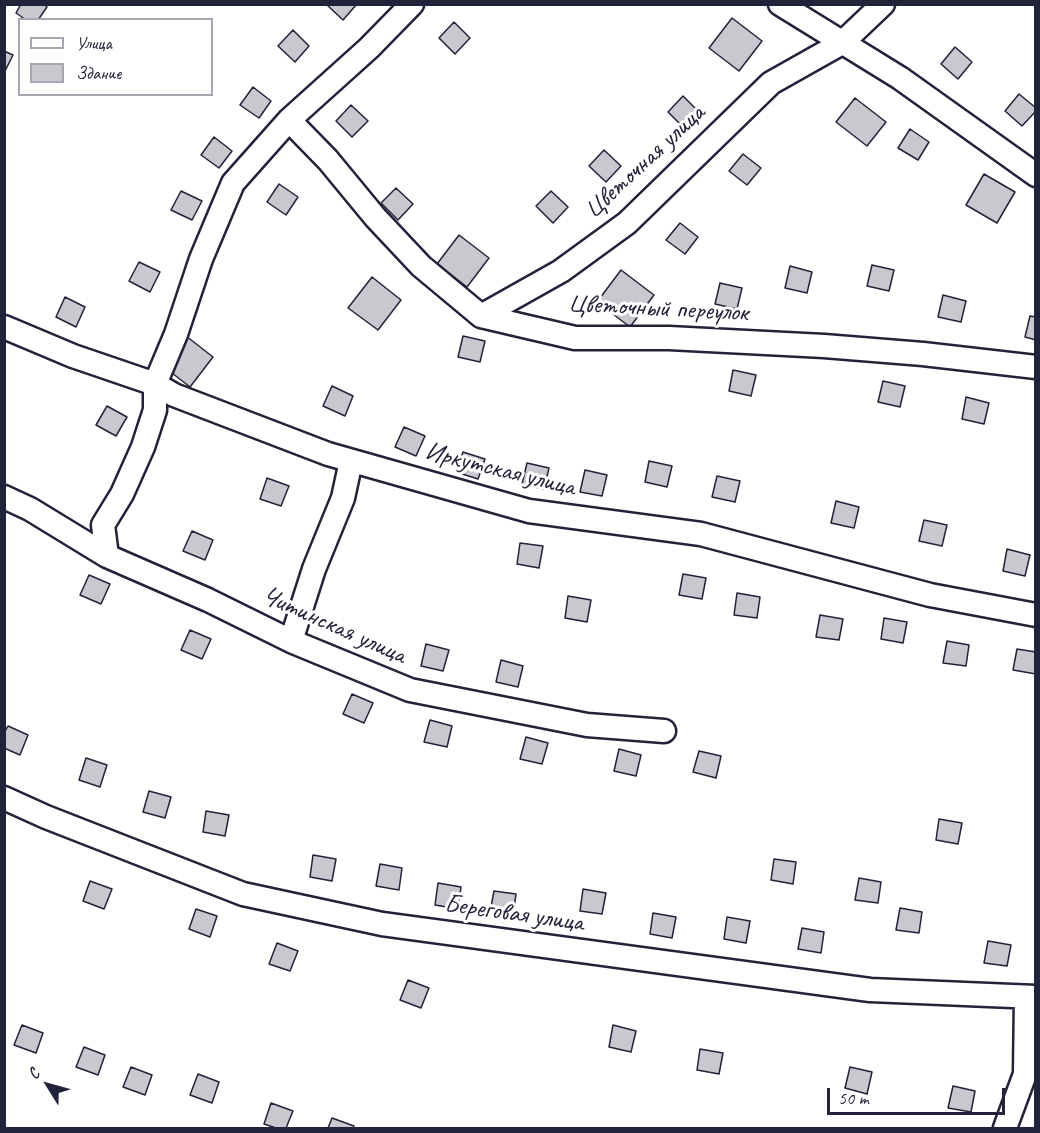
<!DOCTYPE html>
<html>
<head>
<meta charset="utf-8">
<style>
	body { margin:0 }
	#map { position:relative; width:1040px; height:1133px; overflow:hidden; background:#fff; font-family:Caveat,sans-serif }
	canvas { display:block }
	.frame { position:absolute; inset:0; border:6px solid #22223b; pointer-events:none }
	.legend { position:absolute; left:18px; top:18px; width:195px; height:78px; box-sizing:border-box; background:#fff; border:2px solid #a7a7b1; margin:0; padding:8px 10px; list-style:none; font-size:18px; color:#22223b }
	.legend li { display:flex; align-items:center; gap:12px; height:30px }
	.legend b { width:30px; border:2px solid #a7a7b1 }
	.north { position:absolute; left:18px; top:1055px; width:60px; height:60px; -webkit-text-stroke:4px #fff; paint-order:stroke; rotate:307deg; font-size:16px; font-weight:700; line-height:24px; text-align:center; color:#22223b }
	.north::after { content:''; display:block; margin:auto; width:21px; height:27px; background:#22223b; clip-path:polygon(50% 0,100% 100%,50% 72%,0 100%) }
	.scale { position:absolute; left:827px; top:1088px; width:178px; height:27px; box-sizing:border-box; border:3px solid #22223b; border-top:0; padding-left:8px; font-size:18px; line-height:21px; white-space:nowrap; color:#22223b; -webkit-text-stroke:4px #fff; paint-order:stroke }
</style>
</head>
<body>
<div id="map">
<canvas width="1040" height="1133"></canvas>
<div class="frame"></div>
<ul class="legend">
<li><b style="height:8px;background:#fff"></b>Улица</li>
<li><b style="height:16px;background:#c8c8cf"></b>Здание</li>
</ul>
<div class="north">С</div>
<div class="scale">50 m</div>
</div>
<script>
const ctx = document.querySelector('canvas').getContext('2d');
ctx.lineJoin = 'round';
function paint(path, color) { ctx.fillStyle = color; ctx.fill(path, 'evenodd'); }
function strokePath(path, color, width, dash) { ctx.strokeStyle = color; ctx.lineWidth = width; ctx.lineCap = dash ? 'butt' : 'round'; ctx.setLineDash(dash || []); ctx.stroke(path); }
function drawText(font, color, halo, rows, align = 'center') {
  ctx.font = font + ' Caveat,sans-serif'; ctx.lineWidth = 6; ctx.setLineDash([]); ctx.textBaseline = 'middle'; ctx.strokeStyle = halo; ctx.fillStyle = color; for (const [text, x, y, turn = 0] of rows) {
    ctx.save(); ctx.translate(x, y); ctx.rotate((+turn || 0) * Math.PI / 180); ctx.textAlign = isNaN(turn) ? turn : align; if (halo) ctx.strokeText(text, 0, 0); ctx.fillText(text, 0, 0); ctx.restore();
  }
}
const building = new Path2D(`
	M 21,4 L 43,4 L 47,7 L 38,20 L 26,20 L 16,13 Z
	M 326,4 L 357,4 L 343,20 Z
	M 732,18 L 762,41 L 739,71 L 709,48 Z
	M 454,22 L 470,38 L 455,54 L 439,38 Z
	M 293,30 L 309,46 L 295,62 L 278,46 Z
	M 955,47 L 972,62 L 958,79 L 941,64 Z
	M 4,51 L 13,55 L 4,73 Z
	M 253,87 L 271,101 L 259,118 L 240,105 Z
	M 1019,94 L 1036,108 L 1036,111 L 1022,126 L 1005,111 Z
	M 683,96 L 699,112 L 684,128 L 668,112 Z
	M 855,98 L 886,122 L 867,146 L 836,122 Z
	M 351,105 L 368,121 L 352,137 L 336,121 Z
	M 910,129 L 929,142 L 918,160 L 898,148 Z
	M 214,137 L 232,151 L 219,168 L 201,155 Z
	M 604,150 L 621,166 L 606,182 L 589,166 Z
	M 743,154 L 761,168 L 747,185 L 729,171 Z
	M 984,174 L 1015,192 L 997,223 L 966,205 Z
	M 279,184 L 298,197 L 286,215 L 267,202 Z
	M 396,188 L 413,204 L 398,220 L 381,203 Z
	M 181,191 L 202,201 L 192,220 L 171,210 Z
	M 551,191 L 568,207 L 553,223 L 536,206 Z
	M 680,223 L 698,237 L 685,254 L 666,240 Z
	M 459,235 L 489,258 L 467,287 L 437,264 Z
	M 139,262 L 160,272 L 150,292 L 129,281 Z
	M 872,265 L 894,270 L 889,291 L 867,286 Z
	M 790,266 L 812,272 L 807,293 L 785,288 Z
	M 621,270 L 654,295 L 630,327 L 597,302 Z
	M 372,277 L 401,300 L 378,330 L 348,308 Z
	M 720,283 L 742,288 L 737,309 L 715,304 Z
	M 943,295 L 966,301 L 961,322 L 938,317 Z
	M 65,297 L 85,307 L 76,327 L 56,317 Z
	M 1030,316 L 1036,317 L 1036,340 L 1025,337 Z
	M 186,336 L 213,357 L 190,387 L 163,366 Z
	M 463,336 L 485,341 L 480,362 L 458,357 Z
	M 733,370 L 756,375 L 751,396 L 729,391 Z
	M 883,381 L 905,386 L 900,407 L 878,402 Z
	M 332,386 L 353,396 L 345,416 L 323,406 Z
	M 966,397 L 989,403 L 984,424 L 962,419 Z
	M 107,406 L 127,417 L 116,436 L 96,425 Z
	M 404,427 L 425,436 L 416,456 L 395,447 Z
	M 463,452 L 485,459 L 478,479 L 456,472 Z
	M 649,461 L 672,466 L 667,487 L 645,482 Z
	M 527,463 L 549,468 L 544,489 L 522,484 Z
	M 585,470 L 607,475 L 602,496 L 580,492 Z
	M 717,476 L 740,481 L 735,502 L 712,497 Z
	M 267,478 L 289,486 L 281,506 L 260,499 Z
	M 836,501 L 859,507 L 854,528 L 831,523 Z
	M 924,520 L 947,525 L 942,546 L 919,541 Z
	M 192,531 L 213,540 L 205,560 L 183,551 Z
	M 520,543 L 543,546 L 539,568 L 517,564 Z
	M 1007,549 L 1030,555 L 1025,576 L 1003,571 Z
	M 683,574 L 706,578 L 702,599 L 679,595 Z
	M 89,575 L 110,584 L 101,604 L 80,595 Z
	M 737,593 L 760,597 L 757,618 L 734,615 Z
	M 568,596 L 591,600 L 587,622 L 565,618 Z
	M 820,615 L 843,619 L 839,640 L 816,637 Z
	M 884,618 L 907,622 L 903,643 L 881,639 Z
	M 190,630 L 211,639 L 202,659 L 181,650 Z
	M 947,641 L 969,645 L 966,666 L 943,663 Z
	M 426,644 L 449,650 L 443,671 L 421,666 Z
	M 1017,649 L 1036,652 L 1036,674 L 1013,670 Z
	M 501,660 L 523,666 L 518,687 L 496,682 Z
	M 352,694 L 373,703 L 364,723 L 343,714 Z
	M 430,720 L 452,726 L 447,747 L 424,742 Z
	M 8,726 L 28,735 L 20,755 L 4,748 L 4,733 Z
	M 526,737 L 548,743 L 542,764 L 520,759 Z
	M 619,749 L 641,755 L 636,776 L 614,771 Z
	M 699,751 L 721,756 L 716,778 L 693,772 Z
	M 86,758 L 107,765 L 100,787 L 79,780 Z
	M 149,791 L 171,797 L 165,818 L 143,812 Z
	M 206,811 L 229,815 L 225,836 L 203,832 Z
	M 939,819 L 962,823 L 958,844 L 936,840 Z
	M 313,855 L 336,859 L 332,881 L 310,877 Z
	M 774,859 L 796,862 L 793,884 L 771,880 Z
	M 380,864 L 402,868 L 399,890 L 376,886 Z
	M 859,878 L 881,882 L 878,903 L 855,900 Z
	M 90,881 L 112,889 L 104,909 L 83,901 Z
	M 438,883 L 461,887 L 458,909 L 435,905 Z
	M 583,889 L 606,893 L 602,914 L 580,911 Z
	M 494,891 L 516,894 L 513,916 L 490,912 Z
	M 900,908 L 922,912 L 919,933 L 896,930 Z
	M 196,909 L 217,916 L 210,937 L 189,929 Z
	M 653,913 L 676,917 L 672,938 L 650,934 Z
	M 727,917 L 750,921 L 746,943 L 724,939 Z
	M 802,928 L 824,932 L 821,953 L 798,949 Z
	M 988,941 L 1011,945 L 1007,966 L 984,963 Z
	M 277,943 L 298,951 L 290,971 L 269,964 Z
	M 408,980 L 429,988 L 421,1008 L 400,1000 Z
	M 22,1025 L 43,1033 L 36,1053 L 14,1045 Z
	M 613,1025 L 636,1031 L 631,1052 L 609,1047 Z
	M 84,1047 L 105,1055 L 98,1075 L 76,1067 Z
	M 700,1049 L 723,1053 L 719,1074 L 697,1070 Z
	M 131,1067 L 152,1075 L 145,1095 L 123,1087 Z
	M 850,1067 L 872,1072 L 867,1094 L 845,1088 Z
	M 198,1074 L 219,1082 L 212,1103 L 190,1095 Z
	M 953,1086 L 975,1091 L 971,1112 L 948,1108 Z
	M 271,1103 L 293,1111 L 286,1128 L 276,1128 L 264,1124 Z
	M 332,1118 L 354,1126 L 353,1128 L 328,1128 Z`);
const street = new Path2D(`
	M 780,4 L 900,78 L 1036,175
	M 289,120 L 328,160 L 375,217 L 421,266 L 481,316 L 575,338 L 669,338 L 824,346 L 923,354 L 1036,367
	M 481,316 L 561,271 L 627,223 L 771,83 L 842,43 L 883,4
	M 4,327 L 73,356 L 155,384 L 174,395 L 328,454 L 529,511 L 701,534 L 930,595 L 1036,615
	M 4,497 L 30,509 L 107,556 L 208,600 L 291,641 L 410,690 L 587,725 L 664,731
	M 107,556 L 103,525 L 122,494 L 143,447 L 155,410 L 155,384 L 176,334 L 201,259 L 233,183 L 289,120 L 369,48 L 412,4
	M 291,641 L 314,569 L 343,498 L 351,461
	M 4,798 L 46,817 L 243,894 L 382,924 L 870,990 L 1036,997
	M 1005,1128 L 1025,1074 L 1026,997`);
const streetNames = [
	["Цветочная улица",645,162,-43],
	["Цветочный переулок",658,309,3],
	["Иркутская улица",500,470,14],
	["Читинская улица",334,626,24],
	["Береговая улица",514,914,8]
];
paint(building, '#c8c8cf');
strokePath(building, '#22223b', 1.5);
strokePath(street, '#22223b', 27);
strokePath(street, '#fff', 22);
drawText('26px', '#22223b', '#fff', streetNames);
</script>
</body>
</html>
